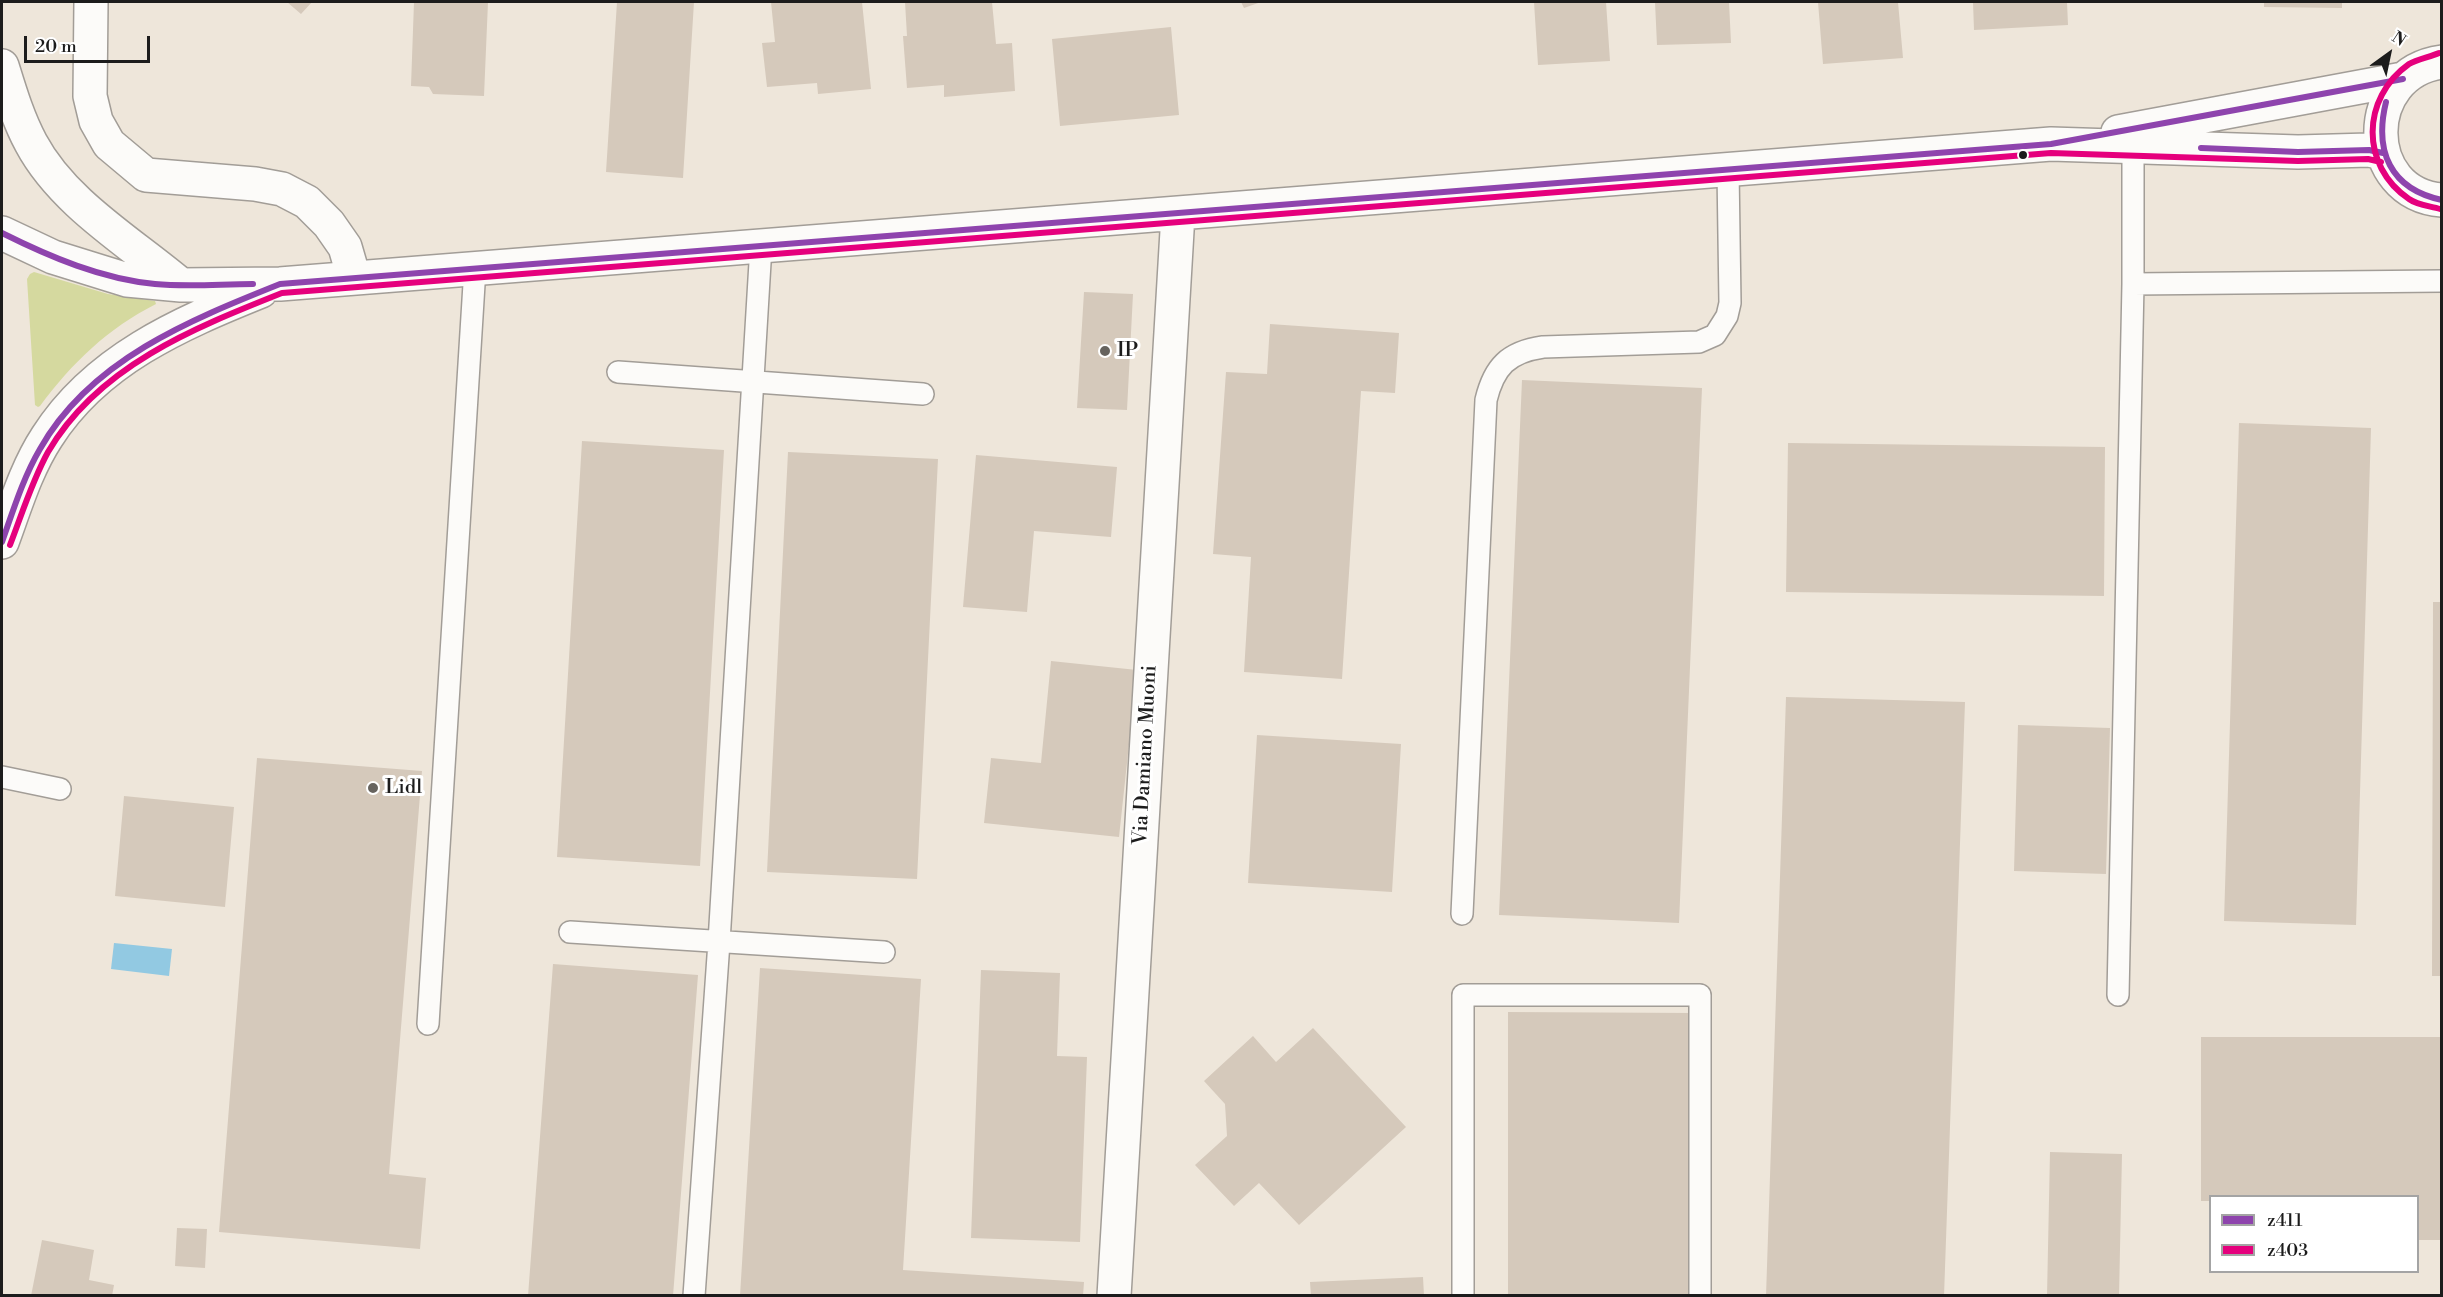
<!DOCTYPE html>
<html>
<head>
<meta charset="utf-8">
<style>
	body { margin:0 }
	#map { position:relative; width:2443px; height:1297px; overflow:hidden; background:#eee6da; font-family:"Libre Bodoni",serif }
	canvas { display:block }
	.frame { position:absolute; inset:0; border:3px solid #1c1c1c; pointer-events:none }
	.legend { position:absolute; left:2209px; top:1195px; width:210px; height:78px; box-sizing:border-box; background:#fff; border:2px solid #a4a4a4; margin:0; padding:8px 10px; list-style:none; font-size:18px; color:#1c1c1c }
	.legend li { display:flex; align-items:center; gap:12px; height:30px }
	.legend b { width:30px; border:2px solid #a4a4a4 }
	.north { position:absolute; left:2359px; top:24px; width:60px; height:60px; -webkit-text-stroke:4px #fff; paint-order:stroke; rotate:33deg; font-size:16px; font-weight:700; line-height:24px; text-align:center; color:#1c1c1c }
	.north::after { content:''; display:block; margin:auto; width:21px; height:27px; background:#1c1c1c; clip-path:polygon(50% 0,100% 100%,50% 72%,0 100%) }
	.scale { position:absolute; left:24px; top:36px; width:126px; height:27px; box-sizing:border-box; border:3px solid #1c1c1c; border-top:0; padding-left:8px; font-size:18px; line-height:21px; white-space:nowrap; color:#1c1c1c; -webkit-text-stroke:4px #fff; paint-order:stroke }
</style>
</head>
<body>
<div id="map">
<canvas width="2443" height="1297"></canvas>
<div class="frame"></div>
<ul class="legend">
<li><b style="height:8px;background:#8e44ad"></b>z411</li>
<li><b style="height:8px;background:#e5007d"></b>z403</li>
</ul>
<div class="north">N</div>
<div class="scale">20 m</div>
</div>
<script>
const ctx = document.querySelector('canvas').getContext('2d');
ctx.lineJoin = 'round';
function paint(path, color) { ctx.fillStyle = color; ctx.fill(path, 'evenodd'); }
function strokePath(path, color, width, dash) { ctx.strokeStyle = color; ctx.lineWidth = width; ctx.lineCap = dash ? 'butt' : 'round'; ctx.setLineDash(dash || []); ctx.stroke(path); }
function drawText(font, color, halo, rows, align = 'center') {
  ctx.font = font + ' "Libre Bodoni",serif'; ctx.lineWidth = 6; ctx.setLineDash([]); ctx.textBaseline = 'middle'; ctx.strokeStyle = halo; ctx.fillStyle = color; for (const [text, x, y, turn = 0] of rows) {
    ctx.save(); ctx.translate(x, y); ctx.rotate((+turn || 0) * Math.PI / 180); ctx.textAlign = isNaN(turn) ? turn : align; if (halo) ctx.strokeText(text, 0, 0); ctx.fillText(text, 0, 0); ctx.restore();
  }
}
const green = new Path2D(`
	M 34,272 L 108,294 L 155,301 L 156,304 C 108,328 72,363 40,406 L 38,407 L 35,405 L 27,279 L 30,274 Z`);
const water = new Path2D(`
	M 114,943 L 172,949 L 169,976 L 111,969 Z`);
const building = new Path2D(`
	M 287,2 L 312,2 L 301,14 Z
	M 414,2 L 488,2 L 484,96 L 433,94 L 429,87 L 411,86 Z
	M 617,2 L 694,2 L 683,178 L 606,172 Z
	M 771,2 L 862,2 L 871,89 L 818,94 L 817,83 L 767,87 L 762,43 L 775,42 Z
	M 905,2 L 992,2 L 996,44 L 1012,43 L 1015,91 L 944,97 L 944,85 L 907,88 L 903,36 L 907,36 Z
	M 1241,2 L 1261,2 L 1244,8 Z
	M 1534,2 L 1606,2 L 1610,61 L 1538,65 Z
	M 1655,2 L 1729,2 L 1731,43 L 1657,45 Z
	M 1818,2 L 1898,2 L 1903,58 L 1823,64 Z
	M 1973,2 L 2067,2 L 2068,25 L 1974,30 Z
	M 2264,2 L 2342,2 L 2342,8 L 2264,7 Z
	M 1171,27 L 1179,115 L 1060,126 L 1052,39 Z
	M 1084,292 L 1133,294 L 1127,410 L 1077,408 Z
	M 1270,324 L 1399,333 L 1395,393 L 1361,391 L 1342,679 L 1244,672 L 1251,557 L 1213,554 L 1226,372 L 1267,374 Z
	M 1522,380 L 1702,388 L 1679,923 L 1499,915 Z
	M 2239,423 L 2371,428 L 2356,925 L 2224,921 Z
	M 582,441 L 724,450 L 700,866 L 557,857 Z
	M 1788,443 L 2105,447 L 2104,596 L 1786,592 Z
	M 788,452 L 938,459 L 917,879 L 767,872 Z
	M 976,455 L 1117,467 L 1111,537 L 1034,531 L 1027,612 L 963,607 Z
	M 2433,602 L 2442,602 L 2442,976 L 2432,976 Z
	M 1051,661 L 1137,670 L 1119,837 L 984,823 L 991,758 L 1041,763 Z
	M 1786,697 L 1965,702 L 1944,1296 L 1766,1296 Z
	M 2018,725 L 2110,728 L 2106,874 L 2014,871 Z
	M 1257,735 L 1401,744 L 1392,892 L 1248,883 Z
	M 257,758 L 422,771 L 389,1174 L 426,1178 L 420,1249 L 219,1232 Z
	M 124,796 L 234,807 L 225,907 L 115,896 Z
	M 553,964 L 698,975 L 673,1296 L 528,1296 Z
	M 760,968 L 921,979 L 903,1270 L 1084,1282 L 1083,1296 L 740,1296 Z
	M 981,970 L 1060,973 L 1057,1056 L 1087,1057 L 1080,1242 L 971,1238 Z
	M 1508,1012 L 1693,1013 L 1693,1296 L 1508,1296 Z
	M 1313,1028 L 1406,1127 L 1299,1225 L 1259,1183 L 1234,1206 L 1195,1165 L 1227,1136 L 1225,1104 L 1204,1081 L 1253,1036 L 1276,1062 Z
	M 2201,1037 L 2442,1037 L 2442,1240 L 2418,1240 L 2418,1196 L 2210,1196 L 2210,1201 L 2201,1201 Z
	M 2050,1152 L 2122,1154 L 2119,1296 L 2047,1296 Z
	M 177,1228 L 207,1229 L 205,1268 L 175,1266 Z
	M 42,1240 L 94,1250 L 89,1280 L 114,1285 L 112,1296 L 31,1296 Z
	M 1423,1277 L 1424,1296 L 1311,1296 L 1310,1282 Z`);
const service = new Path2D(`
	M 2133,284 L 2442,281
	M 618,372 L 923,394
	M 2,777 L 60,789
	M 1462,914 L 1486,400 C 1494,367 1508,352 1543,347 L 1699,342 L 1715,335 L 1727,316 L 1730,303 L 1728,170
	M 570,932 L 884,952
	M 2118,995 L 2133,284 L 2133,146
	M 428,1024 L 475,268
	M 694,1296 L 719,942 L 761,246
	M 1463,1296 L 1463,995 L 1700,995 L 1700,1296`);
const minor = new Path2D(`
	M 91,2 L 90,96 L 96,121 L 109,144 L 146,175 L 255,184 L 282,189 L 307,202 L 329,224 L 345,247 L 354,278
	M 2442,62 C 2360,73 2361,194 2442,200
	M 2,66 C 10,92 18,119 31,143 C 63,203 130,242 181,285
	M 2118,132 L 2403,79
	M 2,233 L 53,257 L 127,280 L 181,285 L 280,284 L 2051,144 L 2298,152 L 2369,150 L 2383,153
	M 2,542 C 15,507 26,469 47,437 C 96,360 179,324 261,291
	M 1114,1296 L 1178,214`);
const bus1 = new Path2D(`
	M 2386,102 C 2374,151 2390,189 2442,200
	M 2201,148 L 2298,152 L 2369,150 L 2383,153
	M 2,233 C 50,257 102,279 155,284 C 188,287 221,284 253,284
	M 2,542 C 13,511 23,478 40,449 C 90,360 190,320 280,284 L 2051,144 L 2403,79`);
const bus2 = new Path2D(`
	M 2439,53 C 2430,57 2417,59 2409,64 C 2361,98 2360,166 2409,199 C 2417,205 2430,206 2440,209
	M 10,545 C 22,514 32,481 48,452 C 98,366 194,328 282,293 L 2051,153 L 2298,161 L 2368,159 L 2381,162`);
const markers = [
	[2023,155,5,"#1c1c1c"],
	[1105,351,6,"#66635e"],
	[373,788,6,"#66635e"]
];
const poiNames = [
	["IP",1117,351],
	["Lidl",385,788]
];
const streetNames = [
	["Via Damiano Muoni",1146,755,-87]
];
paint(green, '#d5d99f');
paint(water, '#92c9e2');
paint(building, '#d5c9bb');
strokePath(service, '#a29d97', 24);
strokePath(minor, '#a29d97', 36);
strokePath(service, '#fcfbf9', 21);
strokePath(minor, '#fcfbf9', 33);
strokePath(bus1, '#8e44ad', 6);
strokePath(bus2, '#e5007d', 6);
for (const [x, y, r, color] of markers) { const dot = new Path2D(); dot.arc(x, y, r, 0, 2 * Math.PI); ctx.fillStyle = color; ctx.fill(dot); strokePath(dot, '#fff', 2); }
drawText('20px', '#1c1c1c', '#fff', poiNames, 'left');
drawText('20px', '#1c1c1c', '#fff', streetNames);
</script>
</body>
</html>
